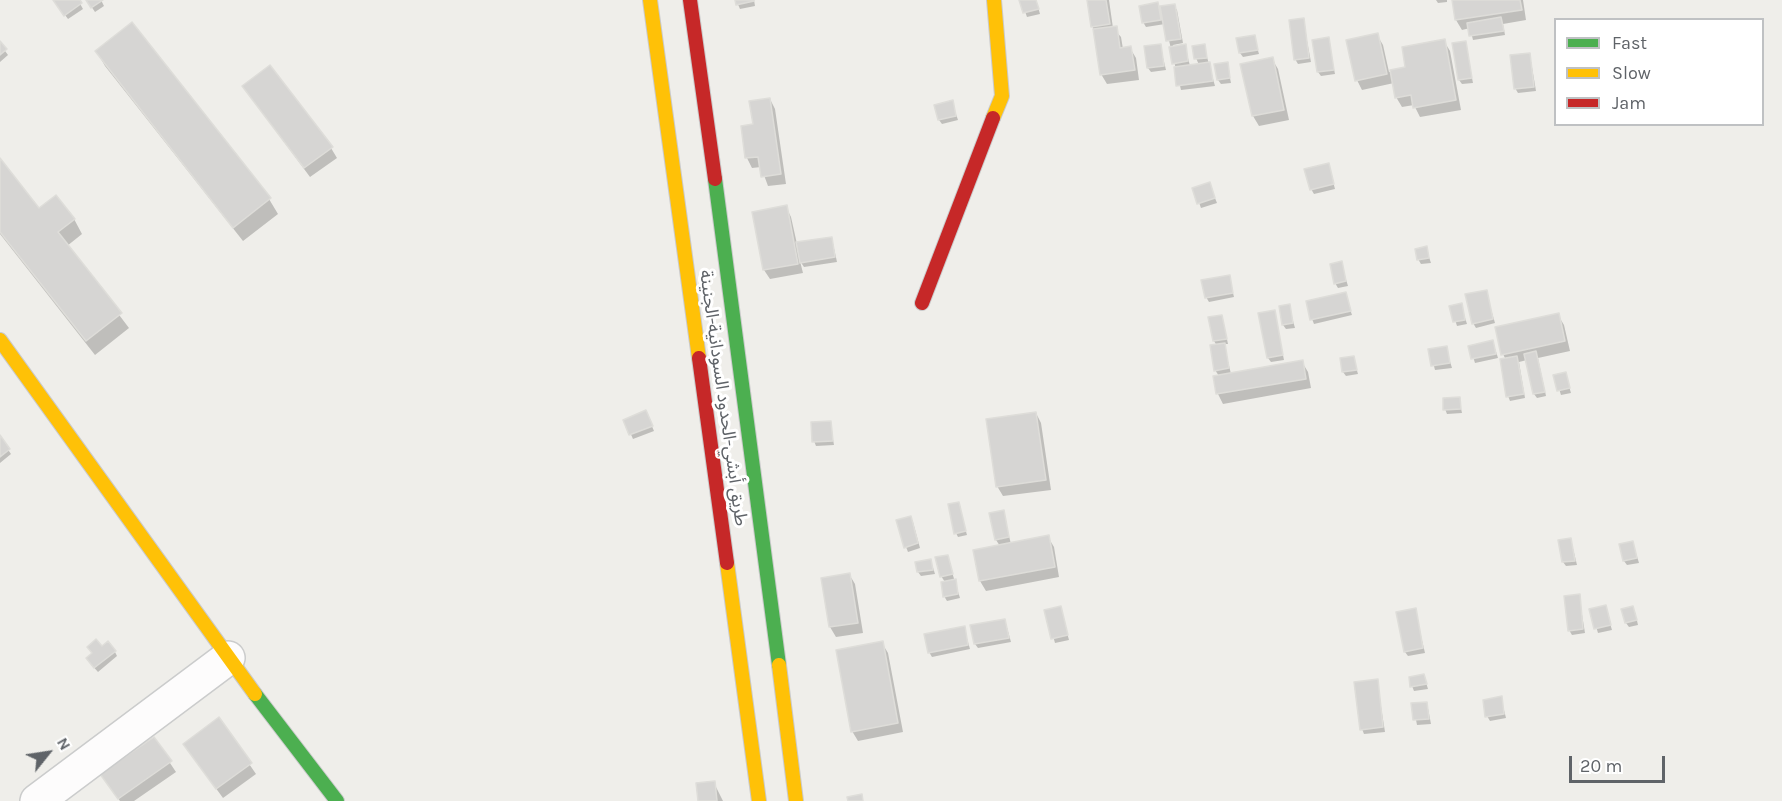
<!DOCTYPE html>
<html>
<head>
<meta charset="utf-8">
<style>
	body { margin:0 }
	#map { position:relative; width:1782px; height:801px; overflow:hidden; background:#efeeea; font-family:Karla,sans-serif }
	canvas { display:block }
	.legend { position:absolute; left:1554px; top:18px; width:210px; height:108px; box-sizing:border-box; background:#fff; border:2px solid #bfc1c3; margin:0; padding:8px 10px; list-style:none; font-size:18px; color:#5f6368 }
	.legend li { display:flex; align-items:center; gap:12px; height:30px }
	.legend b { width:30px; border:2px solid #bfc1c3 }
	.north { position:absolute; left:18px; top:723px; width:60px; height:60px; -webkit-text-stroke:4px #fff; paint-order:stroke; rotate:60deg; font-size:16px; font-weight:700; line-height:24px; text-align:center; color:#5f6368 }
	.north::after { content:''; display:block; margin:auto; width:21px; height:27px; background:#5f6368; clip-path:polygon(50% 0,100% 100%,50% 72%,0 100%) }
	.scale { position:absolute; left:1569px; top:756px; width:96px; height:27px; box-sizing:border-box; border:3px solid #5f6368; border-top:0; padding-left:8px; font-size:18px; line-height:21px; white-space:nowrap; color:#5f6368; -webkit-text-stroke:4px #fff; paint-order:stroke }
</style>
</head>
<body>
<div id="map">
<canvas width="1782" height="801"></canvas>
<ul class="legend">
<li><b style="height:8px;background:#4caf50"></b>Fast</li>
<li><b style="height:8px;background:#ffc107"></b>Slow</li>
<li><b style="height:8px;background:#c62828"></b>Jam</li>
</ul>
<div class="north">N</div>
<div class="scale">20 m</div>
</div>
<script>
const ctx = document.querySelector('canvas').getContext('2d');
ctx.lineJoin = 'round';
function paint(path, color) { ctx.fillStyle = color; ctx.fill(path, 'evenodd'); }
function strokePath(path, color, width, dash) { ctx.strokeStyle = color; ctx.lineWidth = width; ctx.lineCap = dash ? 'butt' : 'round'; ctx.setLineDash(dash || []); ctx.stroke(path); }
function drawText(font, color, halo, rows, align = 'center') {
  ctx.font = font + ' Karla,"Noto Sans Arabic",sans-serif'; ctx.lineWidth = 6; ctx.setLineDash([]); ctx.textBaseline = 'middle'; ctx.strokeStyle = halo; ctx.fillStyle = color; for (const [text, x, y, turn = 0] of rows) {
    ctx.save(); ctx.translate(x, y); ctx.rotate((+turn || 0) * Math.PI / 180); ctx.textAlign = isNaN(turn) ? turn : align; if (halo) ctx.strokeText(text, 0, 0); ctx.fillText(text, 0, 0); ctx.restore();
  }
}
const shadow = new Path2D(`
	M 54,0 L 78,0 L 83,9 L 68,19 Z
	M 87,0 L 101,0 L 104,6 L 95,12 Z
	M 736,0 L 754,0 L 755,6 L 740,9 Z
	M 1021,0 L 1036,0 L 1040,14 L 1027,17 Z
	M 1088,0 L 1109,0 L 1113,28 L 1121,37 L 1123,49 L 1130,48 L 1136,58 L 1139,80 L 1107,84 L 1101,74 Z
	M 1436,0 L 1447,0 L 1447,2 L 1438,3 Z
	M 1453,0 L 1523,0 L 1526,20 L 1503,24 L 1505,35 L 1473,40 L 1470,28 L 1462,30 L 1456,20 Z
	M 1157,4 L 1159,8 L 1174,6 L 1177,10 L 1183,43 L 1173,45 L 1174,48 L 1185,46 L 1190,66 L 1199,65 L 1196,58 L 1204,46 L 1215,86 L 1181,90 L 1165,24 L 1146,27 L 1143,22 Z
	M 1303,19 L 1311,62 L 1298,64 L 1295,59 Z
	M 1377,35 L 1383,45 L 1389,72 L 1407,69 L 1444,41 L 1450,51 L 1461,110 L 1420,117 L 1414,105 L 1402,107 L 1396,97 L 1394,83 L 1362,90 L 1357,80 Z
	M 1254,37 L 1259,54 L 1243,57 L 1240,53 Z
	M 1328,39 L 1335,74 L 1321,76 L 1318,72 Z
	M 1465,43 L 1473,83 L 1462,84 L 1459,80 Z
	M 0,44 L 8,55 L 0,62 Z
	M 1160,45 L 1166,70 L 1151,72 L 1148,68 Z
	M 97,52 L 269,199 L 278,214 L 243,241 L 105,66 Z
	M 1530,55 L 1536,91 L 1518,93 L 1515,88 Z
	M 1272,59 L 1278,69 L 1289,120 L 1259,126 L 1253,116 Z
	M 1227,64 L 1231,83 L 1221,84 L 1218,80 Z
	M 250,96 L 331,148 L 337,158 L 310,177 Z
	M 770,99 L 775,109 L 786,184 L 768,186 L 761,167 L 752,168 L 747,158 L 742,127 L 755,125 Z
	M 952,102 L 958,120 L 942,124 L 939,120 Z
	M 0,160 L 39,210 L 74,219 L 82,234 L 67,246 L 129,328 L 95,355 L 0,234 Z
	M 1330,170 L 1335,189 L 1314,194 L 1311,189 Z
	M 1211,188 L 1217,203 L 1201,208 L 1194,189 Z
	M 786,207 L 791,217 L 797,244 L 832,239 L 837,262 L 804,267 L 800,261 L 803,273 L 770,279 L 764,270 Z
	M 1426,248 L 1431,263 L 1421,264 L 1418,259 Z
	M 1341,263 L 1348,286 L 1338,288 L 1335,283 Z
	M 1229,277 L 1234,297 L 1209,302 L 1206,297 Z
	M 1486,292 L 1495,323 L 1476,328 L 1473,323 Z
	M 1345,294 L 1352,315 L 1314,324 L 1312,319 Z
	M 1461,305 L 1467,324 L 1457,326 L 1451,307 Z
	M 1289,306 L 1295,328 L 1286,329 L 1283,325 Z
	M 1274,312 L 1284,360 L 1271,362 L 1268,358 Z
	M 1558,315 L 1564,325 L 1570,351 L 1538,358 L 1546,396 L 1537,398 L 1534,394 L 1527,360 L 1519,362 L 1525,398 L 1510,401 L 1508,396 L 1506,360 L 1503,354 Z
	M 1222,316 L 1228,344 L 1224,344 L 1231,374 L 1302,362 L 1308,372 L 1311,388 L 1223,404 L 1218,394 L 1215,377 L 1219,376 L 1215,370 L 1217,346 L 1214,341 Z
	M 1493,342 L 1498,358 L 1475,363 L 1470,347 Z
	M 1446,348 L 1452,368 L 1435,370 L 1430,351 Z
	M 1353,357 L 1358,374 L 1346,376 L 1343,372 Z
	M 1565,373 L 1571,393 L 1561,395 L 1555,376 Z
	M 1459,399 L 1462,413 L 1447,414 L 1445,409 Z
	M 1036,413 L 1041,423 L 1051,490 L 1003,496 L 997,486 Z
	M 648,417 L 654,431 L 633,439 L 625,421 Z
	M 830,422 L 834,445 L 816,446 L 814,441 Z
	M 0,438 L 11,454 L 0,463 Z
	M 958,504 L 967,535 L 958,537 L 956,533 Z
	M 1003,512 L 1011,544 L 1048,537 L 1054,547 L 1059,577 L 986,591 L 980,581 L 1000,546 L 996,540 Z
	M 913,522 L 920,548 L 908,552 L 906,547 Z
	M 1571,540 L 1577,565 L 1566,566 L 1563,562 Z
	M 1633,543 L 1639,563 L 1627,565 L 1624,561 Z
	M 947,556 L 960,598 L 947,601 L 944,596 L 945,582 L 941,576 Z
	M 931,561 L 935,574 L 921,576 L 918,572 Z
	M 849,574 L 855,584 L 863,633 L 836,637 L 830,627 Z
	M 1579,596 L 1585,633 L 1572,635 L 1569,630 Z
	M 1060,607 L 1069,640 L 1055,643 L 1046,611 Z
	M 1605,607 L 1612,630 L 1598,633 L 1591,610 Z
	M 1415,610 L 1425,653 L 1408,656 L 1405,652 Z
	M 1635,612 L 1638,625 L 1629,627 L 1626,623 Z
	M 1005,620 L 1011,642 L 978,648 L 975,644 Z
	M 964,628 L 970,649 L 932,657 L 929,652 Z
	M 882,643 L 888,653 L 903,732 L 858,741 L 852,731 Z
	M 102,648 L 115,652 L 117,656 L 98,672 L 90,663 Z
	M 1424,676 L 1428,689 L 1414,691 L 1412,686 Z
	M 1377,681 L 1385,732 L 1364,734 L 1362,729 Z
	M 1501,698 L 1506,718 L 1490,721 L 1487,716 Z
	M 1427,703 L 1431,724 L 1417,725 L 1413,704 Z
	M 219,720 L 256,774 L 223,798 L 191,754 Z
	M 154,739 L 176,772 L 134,801 L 120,801 L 108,784 Z
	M 714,783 L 723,801 L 700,801 Z`);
const building = new Path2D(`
	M 53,0 L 80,0 L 82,3 L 64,16 Z
	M 86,0 L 103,0 L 91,8 Z
	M 735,0 L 754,0 L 754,1 L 736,5 Z
	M 1019,0 L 1036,0 L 1039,9 L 1023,13 Z
	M 1087,0 L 1106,0 L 1110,24 L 1091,27 Z
	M 1452,0 L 1520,0 L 1522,10 L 1455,20 Z
	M 1158,2 L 1161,20 L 1142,23 L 1139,6 Z
	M 1175,4 L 1181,39 L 1166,41 L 1160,6 Z
	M 1501,17 L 1504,31 L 1469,36 L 1467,23 Z
	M 1304,18 L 1309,58 L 1294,60 L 1289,20 Z
	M 132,22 L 271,198 L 233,228 L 95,51 Z
	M 1117,26 L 1120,48 L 1131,46 L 1135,70 L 1100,75 L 1093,29 Z
	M 1378,33 L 1387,74 L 1355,81 L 1346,40 Z
	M 1255,35 L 1258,50 L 1239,53 L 1236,38 Z
	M 1329,37 L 1334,70 L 1317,72 L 1312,40 Z
	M 1445,39 L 1456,100 L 1413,108 L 1411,95 L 1395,98 L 1390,70 L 1405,67 L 1402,47 Z
	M 0,41 L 7,49 L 0,55 Z
	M 1466,41 L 1472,78 L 1458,80 L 1452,43 Z
	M 1161,44 L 1164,66 L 1147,68 L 1144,46 Z
	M 1186,44 L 1188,61 L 1172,64 L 1169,47 Z
	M 1205,44 L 1207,58 L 1194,59 L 1192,46 Z
	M 1530,53 L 1534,87 L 1514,89 L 1510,55 Z
	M 1273,57 L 1284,110 L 1252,116 L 1240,64 Z
	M 1210,62 L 1213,81 L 1176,86 L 1174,67 Z
	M 1228,62 L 1230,78 L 1217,80 L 1214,64 Z
	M 270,65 L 333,147 L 304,168 L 242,86 Z
	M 770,98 L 781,174 L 761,177 L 758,157 L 745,158 L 741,126 L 753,124 L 749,101 Z
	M 953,100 L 956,116 L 938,120 L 934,105 Z
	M 0,158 L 39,208 L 56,195 L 75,219 L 58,232 L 122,313 L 86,341 L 0,232 Z
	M 1329,163 L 1334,184 L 1310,190 L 1304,169 Z
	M 1210,182 L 1215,198 L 1197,204 L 1192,188 Z
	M 787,205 L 798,264 L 763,270 L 752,212 Z
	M 832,237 L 835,257 L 800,263 L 796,242 Z
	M 1427,246 L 1429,258 L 1417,260 L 1415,249 Z
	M 1342,261 L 1346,281 L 1334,284 L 1330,264 Z
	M 1230,275 L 1233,293 L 1205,298 L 1201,280 Z
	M 1487,290 L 1493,319 L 1472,324 L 1465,294 Z
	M 1346,292 L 1351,311 L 1310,320 L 1306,301 Z
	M 1462,303 L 1465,320 L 1453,322 L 1449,306 Z
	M 1290,304 L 1293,323 L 1282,325 L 1279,306 Z
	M 1275,310 L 1283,355 L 1267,358 L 1258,313 Z
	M 1559,313 L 1565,341 L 1501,355 L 1495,327 Z
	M 1222,315 L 1227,339 L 1213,341 L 1208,317 Z
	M 1493,340 L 1496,354 L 1471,359 L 1468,346 Z
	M 1225,343 L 1229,368 L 1214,371 L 1210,345 Z
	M 1447,346 L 1450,363 L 1431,366 L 1428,349 Z
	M 1536,351 L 1545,392 L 1533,394 L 1524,354 Z
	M 1354,356 L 1357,370 L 1342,372 L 1340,358 Z
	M 1517,356 L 1524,394 L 1506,397 L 1500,359 Z
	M 1303,360 L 1306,379 L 1216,394 L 1213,376 Z
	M 1566,372 L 1570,388 L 1557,391 L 1553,375 Z
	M 1460,397 L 1461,409 L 1443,410 L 1443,398 Z
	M 646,410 L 653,426 L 629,435 L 623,420 Z
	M 1036,412 L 1046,480 L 996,487 L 986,419 Z
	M 831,421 L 833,441 L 812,442 L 811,422 Z
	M 0,435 L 10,449 L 0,457 Z
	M 959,502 L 966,531 L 954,534 L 948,504 Z
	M 1004,510 L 1009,537 L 995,540 L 989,513 Z
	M 911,516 L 918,543 L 904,548 L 896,520 Z
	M 1049,535 L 1055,567 L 979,581 L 973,550 Z
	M 1571,538 L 1575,561 L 1562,562 L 1558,540 Z
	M 1633,541 L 1637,558 L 1623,561 L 1619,544 Z
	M 948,555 L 953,574 L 940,577 L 935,557 Z
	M 931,559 L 933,570 L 917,572 L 915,562 Z
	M 850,573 L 858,623 L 829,627 L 821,578 Z
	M 956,579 L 958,594 L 943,597 L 941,582 Z
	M 1580,594 L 1583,629 L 1568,631 L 1564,596 Z
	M 1606,605 L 1611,625 L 1594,629 L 1589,609 Z
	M 1061,606 L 1068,635 L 1051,639 L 1044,610 Z
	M 1633,606 L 1637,620 L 1625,623 L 1621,609 Z
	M 1416,608 L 1423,648 L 1404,652 L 1396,612 Z
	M 1005,619 L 1009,638 L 974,644 L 970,625 Z
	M 965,626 L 968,645 L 928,653 L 924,634 Z
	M 96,639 L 102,646 L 108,641 L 116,651 L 94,668 L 86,658 L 92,653 L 87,647 Z
	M 883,641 L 898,723 L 851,732 L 836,650 Z
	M 1424,674 L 1427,684 L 1410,687 L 1409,677 Z
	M 1378,679 L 1383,727 L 1360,730 L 1354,682 Z
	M 1502,696 L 1504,714 L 1485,717 L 1483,700 Z
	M 1427,702 L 1429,719 L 1413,720 L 1411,703 Z
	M 219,717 L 252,763 L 216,789 L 183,744 Z
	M 154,737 L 172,761 L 118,799 L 100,774 Z
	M 715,781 L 717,801 L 698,801 L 696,783 Z
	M 862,794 L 863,801 L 848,801 L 847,797 Z`);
const street = new Path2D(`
	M 37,801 L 228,658`);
const fast = new Path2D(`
	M 715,179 L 779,665
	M 255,694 L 337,801`);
const slow = new Path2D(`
	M 650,0 L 699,358
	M 993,118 L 1002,96 L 994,0
	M 0,340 L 255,694
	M 727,563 L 759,801
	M 779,665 L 796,801`);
const jam = new Path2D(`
	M 690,0 L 715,179
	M 922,303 L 993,118
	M 699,358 L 727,563`);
const streetNames = [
	["طريق أبشي-الحدود السودانية-الجنينة",723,398,82]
];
paint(shadow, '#0003');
paint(building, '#d6d5d3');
strokePath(building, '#deddd9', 1.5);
strokePath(street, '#cbcccc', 36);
strokePath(fast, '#cacacb', 16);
strokePath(slow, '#cacacb', 16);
strokePath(jam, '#cacacb', 16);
strokePath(street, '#fdfcfc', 33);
strokePath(fast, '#4caf50', 14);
strokePath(slow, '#ffc107', 14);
strokePath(jam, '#c62828', 14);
drawText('18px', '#5f6368', '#fff', streetNames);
</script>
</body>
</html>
